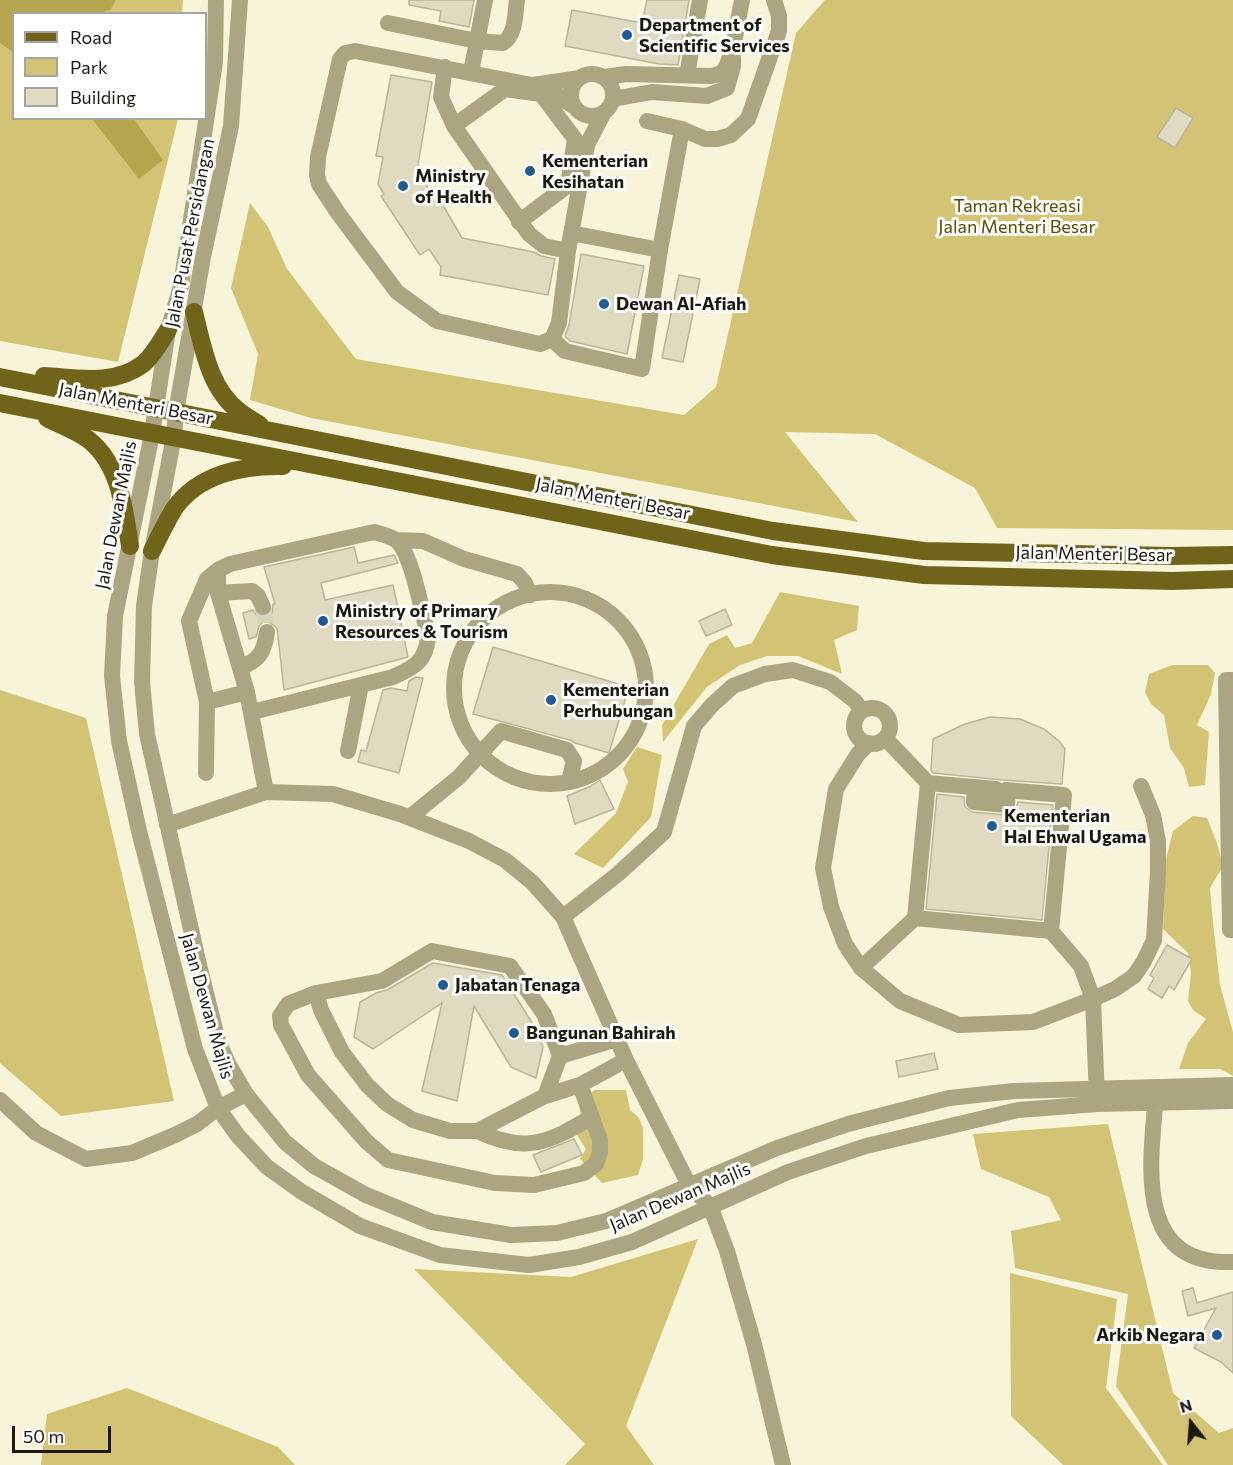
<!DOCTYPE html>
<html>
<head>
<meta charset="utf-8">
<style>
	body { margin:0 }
	#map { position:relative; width:1233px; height:1465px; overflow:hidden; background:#f8f4d9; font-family:Commissioner,sans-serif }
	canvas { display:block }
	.legend { position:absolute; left:12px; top:12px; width:195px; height:108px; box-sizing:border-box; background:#fff; border:2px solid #a4a39f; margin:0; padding:8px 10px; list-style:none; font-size:18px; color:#1b1910 }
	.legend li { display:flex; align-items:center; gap:12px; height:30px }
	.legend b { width:30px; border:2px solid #a4a39f }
	.north { position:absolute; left:1161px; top:1393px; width:60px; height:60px; -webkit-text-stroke:4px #fff; paint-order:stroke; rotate:343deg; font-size:16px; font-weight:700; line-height:24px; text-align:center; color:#1b1910 }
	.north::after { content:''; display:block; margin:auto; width:21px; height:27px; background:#1b1910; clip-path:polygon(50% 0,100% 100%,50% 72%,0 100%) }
	.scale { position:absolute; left:12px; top:1426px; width:99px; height:27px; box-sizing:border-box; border:3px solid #1b1910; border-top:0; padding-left:8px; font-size:18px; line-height:21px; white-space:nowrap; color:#1b1910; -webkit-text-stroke:4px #fff; paint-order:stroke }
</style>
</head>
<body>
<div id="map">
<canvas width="1233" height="1465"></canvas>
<ul class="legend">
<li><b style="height:8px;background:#70641a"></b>Road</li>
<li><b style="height:16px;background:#d2c474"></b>Park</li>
<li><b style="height:16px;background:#dfdac0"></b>Building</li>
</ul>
<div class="north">N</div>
<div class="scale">50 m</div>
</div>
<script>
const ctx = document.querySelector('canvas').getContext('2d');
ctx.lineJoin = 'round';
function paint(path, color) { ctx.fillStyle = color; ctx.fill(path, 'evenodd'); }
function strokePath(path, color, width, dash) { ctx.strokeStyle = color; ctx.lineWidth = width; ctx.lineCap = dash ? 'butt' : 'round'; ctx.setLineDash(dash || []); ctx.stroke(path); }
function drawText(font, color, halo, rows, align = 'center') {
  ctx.font = font + ' Commissioner,sans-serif'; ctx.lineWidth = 6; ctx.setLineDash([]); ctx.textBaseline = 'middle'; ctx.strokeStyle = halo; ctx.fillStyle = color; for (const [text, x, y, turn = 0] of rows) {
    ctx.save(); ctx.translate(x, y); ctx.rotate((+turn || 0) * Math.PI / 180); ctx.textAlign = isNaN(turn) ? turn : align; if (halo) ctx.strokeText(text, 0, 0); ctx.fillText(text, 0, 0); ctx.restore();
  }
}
const green = new Path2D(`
	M 0,0 L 183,0 L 182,13 L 14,14 L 14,118 L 178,119 L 118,362 L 0,341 Z
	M 825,0 L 1233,0 L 1233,530 L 997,528 L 975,488 L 875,434 L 785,432 L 858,522 L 311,418 L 250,400 L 258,354 L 231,288 L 250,203 L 268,227 L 287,269 L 356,359 L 684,415 L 716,387 L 796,33 Z
	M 780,592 L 859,606 L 857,630 L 834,640 L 842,674 L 798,656 L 767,656 L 740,665 L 707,687 L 663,742 L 662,725 L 709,644 L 727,635 L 735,648 L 752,643 Z
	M 1172,665 L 1208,665 L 1215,673 L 1211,694 L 1197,725 L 1209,732 L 1205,785 L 1189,787 L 1184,768 L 1170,748 L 1164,715 L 1151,704 L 1145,692 L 1149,674 Z
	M 0,690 L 86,718 L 174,1101 L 61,1116 L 0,1063 Z
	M 637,747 L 662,755 L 651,817 L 603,868 L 574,854 L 616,813 L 628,782 L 623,769 Z
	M 1193,816 L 1207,818 L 1217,843 L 1223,866 L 1210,888 L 1212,913 L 1220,985 L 1233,1032 L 1233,1076 L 1220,1069 L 1179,1069 L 1188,1043 L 1206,1019 L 1193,1010 L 1188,1001 L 1191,973 L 1188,953 L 1163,929 L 1166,859 L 1173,831 Z
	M 595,1090 L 626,1090 L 630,1110 L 639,1118 L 643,1128 L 643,1159 L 638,1175 L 602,1183 L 580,1159 L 586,1149 L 577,1135 L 582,1121 L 578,1100 Z
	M 1108,1124 L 1173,1393 L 1219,1433 L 1233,1428 L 1233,1465 L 1168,1465 L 1116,1386 L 1128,1294 L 1015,1268 L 1011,1231 L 1061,1220 L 1049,1197 L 981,1169 L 973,1134 Z
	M 698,1239 L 626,1426 L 654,1465 L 565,1465 L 585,1444 L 414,1269 L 571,1277 Z
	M 1010,1273 L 1117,1299 L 1106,1388 L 1163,1465 L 1063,1465 L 1011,1416 Z
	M 127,1388 L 278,1447 L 295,1465 L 41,1465 L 47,1414 Z`);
const water = new Path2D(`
	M 0,0 L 116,0 L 110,10 L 96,14 L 14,14 L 13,52 L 0,43 Z
	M 92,119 L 134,119 L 163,160 L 139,179 Z`);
const building = new Path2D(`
	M 409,0 L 474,0 L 469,27 L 439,21 L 441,11 L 409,5 Z
	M 647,0 L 689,0 L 678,65 L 659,64 L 565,46 L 572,10 L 642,23 Z
	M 391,75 L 432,82 L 418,165 L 419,173 L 430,191 L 433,188 L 462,238 L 534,252 L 541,256 L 555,259 L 548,295 L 440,275 L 441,267 L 429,249 L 420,255 L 381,196 L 384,194 L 378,184 L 383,157 L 376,156 Z
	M 1176,108 L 1193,118 L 1175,148 L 1157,137 Z
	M 581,254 L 644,266 L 627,354 L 570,341 L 565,336 L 569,325 Z
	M 679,275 L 700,279 L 683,362 L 662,358 Z
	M 354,547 L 358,563 L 394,555 L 398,563 L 321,583 L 325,600 L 393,585 L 408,657 L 284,690 L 277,628 L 269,622 L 263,622 L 259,626 L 256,637 L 249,639 L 243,613 L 253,610 L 256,615 L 263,617 L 272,613 L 273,604 L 275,604 L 264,567 Z
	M 725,609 L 732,625 L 706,636 L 699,621 Z
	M 493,647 L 629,687 L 609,753 L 575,743 L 570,740 L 473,714 Z
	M 416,677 L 423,678 L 399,773 L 358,762 L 361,750 L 366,751 L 383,690 L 391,688 L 407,691 L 409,681 Z
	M 990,717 L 1020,719 L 1044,729 L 1059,741 L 1065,749 L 1062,784 L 1002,780 L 933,773 L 931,770 L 933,739 L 965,724 Z
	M 600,780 L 614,809 L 575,824 L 567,796 L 591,786 Z
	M 937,794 L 964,797 L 965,807 L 972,812 L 1006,815 L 1015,811 L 1018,802 L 1053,805 L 1042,920 L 926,909 Z
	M 1167,945 L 1192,959 L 1174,990 L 1169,986 L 1162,998 L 1148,989 L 1154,978 L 1150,975 Z
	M 433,963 L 502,975 L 536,1029 L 543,1047 L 536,1078 L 511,1067 L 474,1006 L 457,1101 L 422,1091 L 442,1003 L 373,1049 L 354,1037 L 360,1002 L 376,993 L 387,990 Z
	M 934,1053 L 938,1069 L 899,1077 L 896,1061 Z
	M 574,1139 L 582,1155 L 541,1172 L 533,1155 Z
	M 1193,1288 L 1197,1303 L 1233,1292 L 1233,1373 L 1221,1362 L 1194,1348 L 1216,1308 L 1188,1316 L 1182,1291 Z`);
const minorTunnel = new Path2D(`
	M 263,607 L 267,632`);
const minor = new Path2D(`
	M 216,0 L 215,62 L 181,286 L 168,330 L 152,434 L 115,616 L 112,676 L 119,741 L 139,831 L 195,1049 L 218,1108 L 238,1136 L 267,1167 L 302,1192 L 360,1226 L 440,1255 L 529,1265 L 579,1257 L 632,1242 L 788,1172 L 866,1146 L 1018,1110 L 1097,1104 L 1233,1101
	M 240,0 L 231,126 L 203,257 L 176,412 L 174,436 L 152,551 L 144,606 L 142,682 L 147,734 L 199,965 L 218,1041 L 229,1065 L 246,1094 L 285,1142 L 314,1166 L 366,1195 L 432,1222 L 511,1235 L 557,1233 L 606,1221 L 777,1148 L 848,1124 L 949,1098 L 1014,1091 L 1233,1085
	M 388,23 L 477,41 L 503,43 C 516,34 515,15 517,0
	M 445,67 L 441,97 L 454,126 L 529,234 L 544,246 L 568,251
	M 471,72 L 485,0
	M571 95a21 21 0 1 1 42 0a21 21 0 1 1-42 0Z
	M 687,75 L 700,0
	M 604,77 L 626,74 L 711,76 C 716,75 721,74 724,70 C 734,56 738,18 742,0
	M 533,85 L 580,78
	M 613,99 L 652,92 L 707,96 L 727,88 L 733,66 L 733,58
	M 575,107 L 552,92 L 532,85 L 355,51 L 345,53 L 340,59 L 318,157 L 317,175 L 319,184 L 338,213 L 397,292 L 437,321 L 540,344 L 552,339 L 559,323 L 568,251 L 587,145 L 604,112
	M 454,126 L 505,89 L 541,94 L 575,139 L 568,185 L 519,222
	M 682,129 L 705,139 L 717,139 L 731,135 L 748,119 L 779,31 L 779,16 L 774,0
	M 571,233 L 660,250 L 682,129 L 647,121
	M 552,339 L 565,351 L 642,369 L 660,250
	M 396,540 L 423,541 L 464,559 L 517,574 L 525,583 L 530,595
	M 218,570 L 207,579 L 189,621 L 207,702 L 247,692
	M454 688a96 96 0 1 1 192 0a96 96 0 1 1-192 0Z
	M 218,593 L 252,591 L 258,596 L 263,607
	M 240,668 C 259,660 264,653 267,632
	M 1233,680 L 1226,680 L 1230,930 L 1233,930
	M854 726a18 18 0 1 1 36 0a18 18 0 1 1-36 0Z
	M 252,712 L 393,677 C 413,668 426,662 428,637 C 423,615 412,553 396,540 C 390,536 381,534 374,532 L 230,564 L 218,570 L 218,593 L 247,692 L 266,792
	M 885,738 L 928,783
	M 869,743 L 858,754 L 836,789 L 823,868 L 831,907 L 845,944 L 861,968 L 900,1001 L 959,1025 L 1033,1022 L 1093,999 L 1115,989 L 1134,976 L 1144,961 L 1154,940 L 1158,872 L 1158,841 L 1153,815 L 1141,786
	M 348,751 L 361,685
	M 206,773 L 207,702
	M 975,787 L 974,802 L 1007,805 L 1008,790
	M 996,789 L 928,783 L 915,918 L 1051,931 L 1064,795 L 1005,790
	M 410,817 L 459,777 L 501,731 L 567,750 L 574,761 L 569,781
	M 167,825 L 266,792 L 333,794 L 400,814 L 469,841 L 505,860 L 532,882 L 563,917 L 626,1060 L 689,1185 L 710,1206 L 727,1251 L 754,1344 L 783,1465
	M 563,917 L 618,874 L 664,832 L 694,726 L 712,705 L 733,686 L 765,674 L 793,670 L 830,682 L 855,701 L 862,711
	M 1051,931 L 1081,966 L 1093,999 L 1097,1097
	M 861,968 L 915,918
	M 316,993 L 288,1004 L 280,1016 L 281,1025 L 308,1075 L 366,1141 L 388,1160 L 495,1183 L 534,1185 L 584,1173 L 596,1164 L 600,1152 L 600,1140 L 580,1085
	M 560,1056 L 617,1039
	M 1156,1094 C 1151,1161 1132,1266 1233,1262
	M 545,1096 L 560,1056 L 544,1014 L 510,966 L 432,951 L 382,981 L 316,993 L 321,1010 L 342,1052 L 367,1085 L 387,1104 L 413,1120 L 450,1131 L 477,1131 L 545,1096 L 580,1085 L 626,1060
	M 0,1100 L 36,1133 L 86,1159 L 132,1153 L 175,1135 L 197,1124 L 218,1108 L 246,1094
	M 477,1131 C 526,1154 548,1143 592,1117`);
const major = new Path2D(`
	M 194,312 C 203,347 209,389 240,412 C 246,417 254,421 260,425
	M 44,376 C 77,378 114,386 143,364 C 153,356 161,341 168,330
	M 0,377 L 773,531 L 924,551 L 1170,556 L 1233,555
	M 0,403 L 772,555 L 924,575 L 1172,581 L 1233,579
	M 47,418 C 60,425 77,431 89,440 C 120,465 124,508 130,546
	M 152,551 C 159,537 166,522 174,509 C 198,474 243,465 283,466`);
const markers = [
	[627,35,6,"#205c93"],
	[530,171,6,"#205c93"],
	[403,186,6,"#205c93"],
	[604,304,6,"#205c93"],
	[323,621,6,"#205c93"],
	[551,700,6,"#205c93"],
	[992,826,6,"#205c93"],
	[443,985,6,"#205c93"],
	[514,1033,6,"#205c93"],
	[1217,1335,6,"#205c93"]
];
const poiNames = [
	["Department of",639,25],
	["Scientific Services",639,46],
	["Kementerian",542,161],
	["Kesihatan",542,182],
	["Ministry",415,176],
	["of Health",415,197],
	["Dewan Al-Afiah",616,304],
	["Ministry of Primary",335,611],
	["Resources & Tourism",335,632],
	["Kementerian",563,690],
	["Perhubungan",563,711],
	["Kementerian",1004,816],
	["Hal Ehwal Ugama",1004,837],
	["Jabatan Tenaga",455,985],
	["Bangunan Bahirah",526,1033],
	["Arkib Negara",1205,1335,"right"]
];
const parkNames = [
	["Taman Rekreasi",1017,206],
	["Jalan Menteri Besar",1017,227]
];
const streetNames = [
	["Jalan Pusat Persidangan",190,233,-79],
	["Jalan Menteri Besar",136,404,11],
	["Jalan Menteri Besar",613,499,11],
	["Jalan Dewan Majlis",116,515,-79],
	["Jalan Menteri Besar",1094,554,1],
	["Jalan Dewan Majlis",207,1006,74],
	["Jalan Dewan Majlis",680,1197,-23]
];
paint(green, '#d2c474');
paint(water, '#b4a54e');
paint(building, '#dfdac0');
strokePath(building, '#b9b59b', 1.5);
strokePath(minorTunnel, '#d7d3bb', 16, [16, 8]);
strokePath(minor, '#aba582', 16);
strokePath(major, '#70641a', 18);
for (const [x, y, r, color] of markers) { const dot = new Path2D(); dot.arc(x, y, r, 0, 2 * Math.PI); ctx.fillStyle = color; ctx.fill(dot); strokePath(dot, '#fff', 2); }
drawText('bold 18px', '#1b1910', '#fff', poiNames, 'left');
drawText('18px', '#574d06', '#fff', parkNames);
drawText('18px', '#1b1910', '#fff', streetNames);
</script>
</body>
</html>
